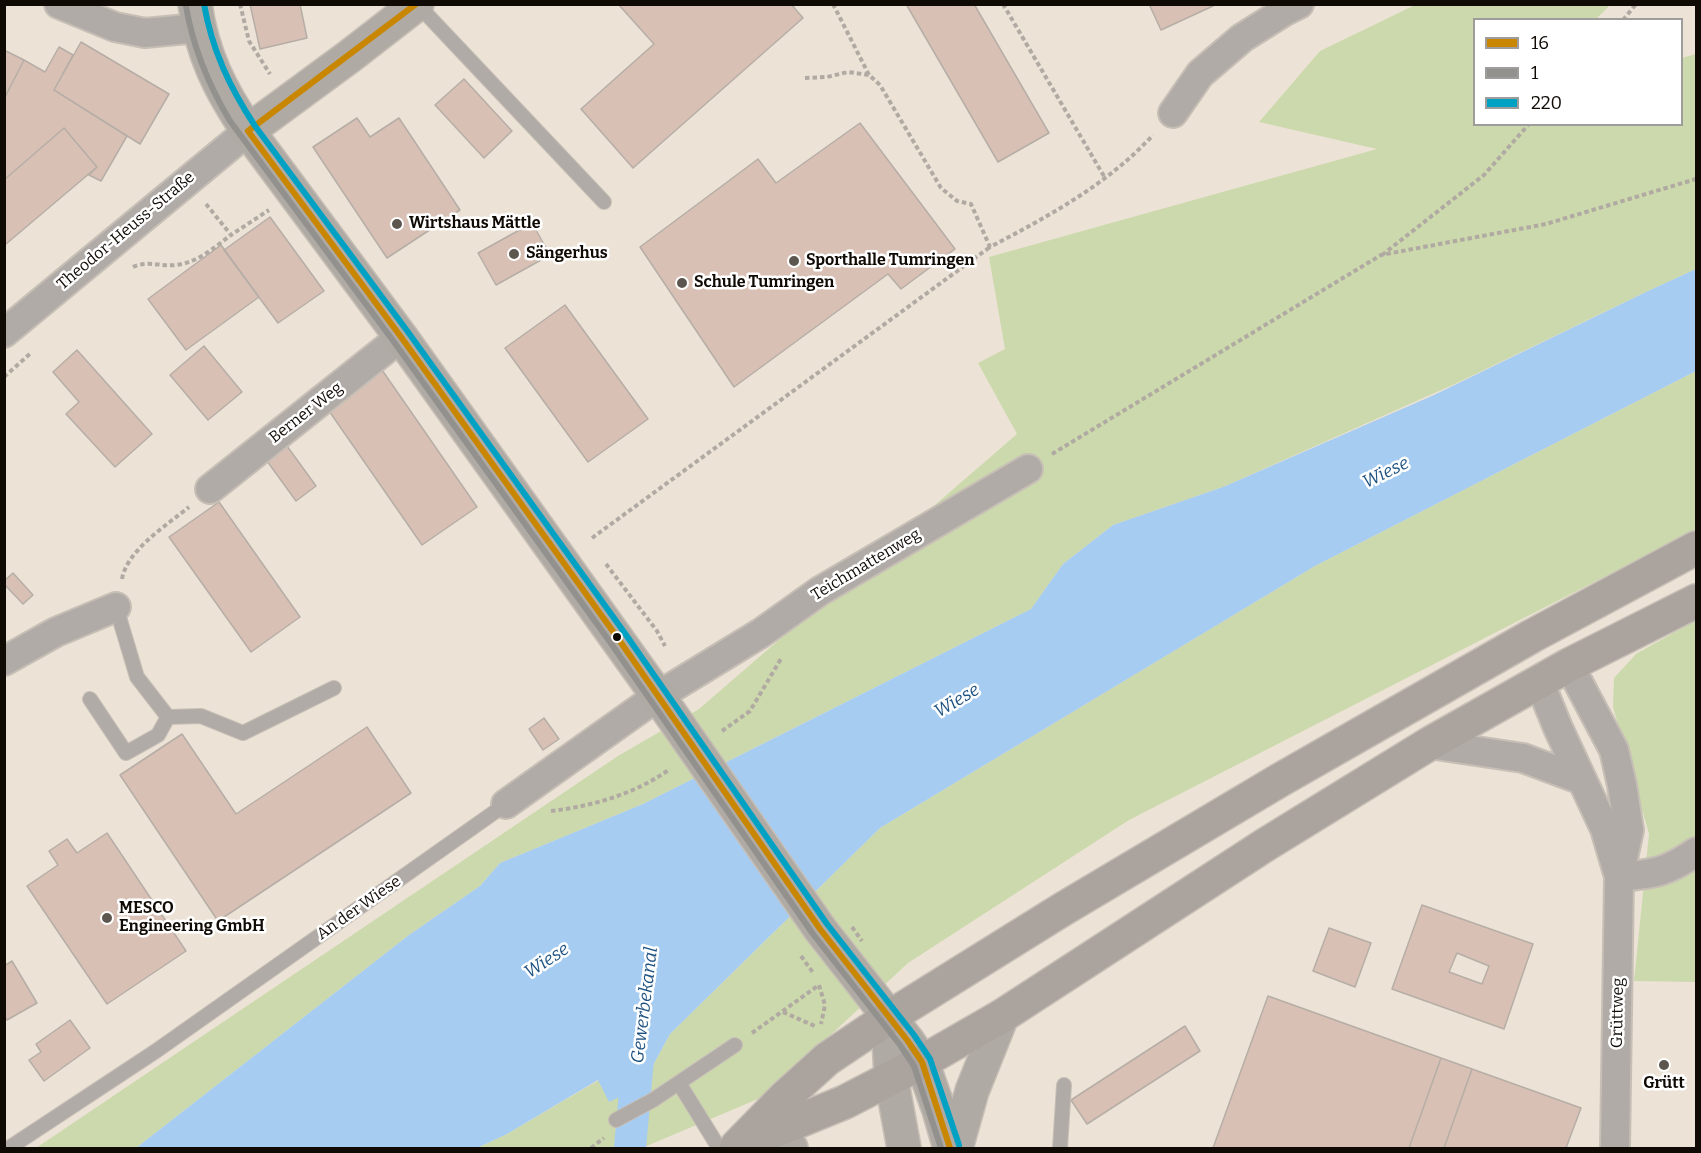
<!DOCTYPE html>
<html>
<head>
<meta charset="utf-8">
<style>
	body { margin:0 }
	#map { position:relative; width:1701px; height:1153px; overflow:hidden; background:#ece3d6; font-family:Bitter,serif }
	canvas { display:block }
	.frame { position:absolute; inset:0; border:6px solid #100a04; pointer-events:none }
	.legend { position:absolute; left:1473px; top:18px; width:210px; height:108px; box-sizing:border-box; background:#fff; border:2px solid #9f9d9b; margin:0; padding:8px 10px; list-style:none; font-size:18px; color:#100a04 }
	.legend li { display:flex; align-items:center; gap:12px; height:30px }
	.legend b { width:30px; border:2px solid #9f9d9b }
</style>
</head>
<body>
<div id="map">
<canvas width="1701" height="1153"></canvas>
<div class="frame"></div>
<ul class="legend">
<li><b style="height:8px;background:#c98701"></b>16</li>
<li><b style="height:8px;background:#93918e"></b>1</li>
<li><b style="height:8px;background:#01a1c4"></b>220</li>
</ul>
</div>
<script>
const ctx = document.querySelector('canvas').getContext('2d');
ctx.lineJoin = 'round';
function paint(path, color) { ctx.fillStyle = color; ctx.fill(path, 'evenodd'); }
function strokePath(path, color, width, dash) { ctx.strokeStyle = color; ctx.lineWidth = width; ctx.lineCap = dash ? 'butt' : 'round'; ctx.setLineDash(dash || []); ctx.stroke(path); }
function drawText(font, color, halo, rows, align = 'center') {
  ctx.font = font + ' Bitter,serif'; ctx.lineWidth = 5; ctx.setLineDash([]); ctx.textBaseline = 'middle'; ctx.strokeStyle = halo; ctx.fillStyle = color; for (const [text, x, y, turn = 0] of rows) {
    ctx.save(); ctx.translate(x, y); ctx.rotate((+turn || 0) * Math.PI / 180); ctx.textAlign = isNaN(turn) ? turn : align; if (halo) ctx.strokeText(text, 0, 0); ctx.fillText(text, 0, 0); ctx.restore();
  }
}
const green = new Path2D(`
	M 1415,5 L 1610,5 L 1596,19 L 1474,20 L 1474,124 L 1682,124 L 1682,58 L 1696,54 L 1696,269 L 1648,291 L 1457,383 L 1223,487 L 1113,525 L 1063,564 L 1031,609 L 643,804 L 500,863 L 480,886 L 409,935 L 136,1148 L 36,1148 L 618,756 L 699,709 L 1017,434 L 978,363 L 1005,349 L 989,257 L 1377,149 L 1259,122 L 1320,51 Z
	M 1696,371 L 1696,530 L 1129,820 L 908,963 L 765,1096 L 642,1148 L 477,1148 L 507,1134 L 599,1080 L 651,1069 L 670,1034 L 880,828 L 1315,566 Z
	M 1696,620 L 1696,982 L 1634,981 L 1649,834 L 1613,707 L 1614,678 L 1636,654 Z`);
const water = new Path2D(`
	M 1696,269 L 1696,371 L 1315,566 L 880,828 L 670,1034 L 651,1069 L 651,1082 L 609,1102 L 598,1080 L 507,1134 L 477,1148 L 136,1148 L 409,935 L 480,886 L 500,863 L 643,804 L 1031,609 L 1063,564 L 1113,525 L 1223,487 L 1434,395 L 1648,291 Z`);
const canal = new Path2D(`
	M 630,1148 L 639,1047`);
const building = new Path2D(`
	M 250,4 L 300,4 L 307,38 L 260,49 Z
	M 618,4 L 791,4 L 803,18 L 633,168 L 581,109 L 654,44 Z
	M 906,4 L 974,4 L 1049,133 L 998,162 Z
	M 1149,4 L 1213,4 L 1213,6 L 1161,30 Z
	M 81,42 L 169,94 L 140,144 L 54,90 Z
	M 59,47 L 73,55 L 54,90 L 127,136 L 101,181 L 89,175 L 97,167 L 64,128 L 4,180 L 4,99 L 24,60 L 45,72 Z
	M 4,50 L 24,60 L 4,99 Z
	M 464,79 L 512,131 L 484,158 L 435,105 Z
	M 357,118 L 370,137 L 399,118 L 460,210 L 387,258 L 313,147 Z
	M 860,123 L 955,249 L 901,289 L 888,274 L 734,387 L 640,247 L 758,159 L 776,183 Z
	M 64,128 L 97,167 L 6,244 L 4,242 L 4,180 Z
	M 270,217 L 324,291 L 278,323 L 224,250 Z
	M 532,223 L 550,255 L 496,285 L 478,253 Z
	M 221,245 L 259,297 L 186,350 L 148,299 Z
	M 565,305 L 648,419 L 588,462 L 505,348 Z
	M 204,346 L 242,392 L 208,420 L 170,375 Z
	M 77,350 L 152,434 L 115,467 L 66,414 L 79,402 L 53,372 Z
	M 382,370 L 477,507 L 422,545 L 327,408 Z
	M 287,446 L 316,486 L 296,501 L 267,461 Z
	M 219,502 L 300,617 L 251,652 L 169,537 Z
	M 13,573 L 33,595 L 23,604 L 4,584 L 4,581 Z
	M 544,718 L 559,739 L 543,750 L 529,729 Z
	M 367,727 L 411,793 L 218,921 L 120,775 L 182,734 L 236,814 Z
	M 107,833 L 186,951 L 107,1004 L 27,886 L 58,865 L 49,851 L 67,839 L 77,853 Z
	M 1422,905 L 1533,944 L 1504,1029 L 1392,989 ZM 1457,953 L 1489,966 L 1482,984 L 1449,972 Z
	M 1329,928 L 1371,943 L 1355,987 L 1313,971 Z
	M 12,961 L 37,1003 L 7,1020 L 4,1016 L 4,966 Z
	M 1268,996 L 1441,1058 L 1409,1148 L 1213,1148 Z
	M 70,1020 L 90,1048 L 44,1081 L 29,1060 L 41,1052 L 36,1044 Z
	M 1185,1026 L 1200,1051 L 1087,1124 L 1071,1100 Z
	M 1441,1058 L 1472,1069 L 1444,1148 L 1409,1148 Z
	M 1472,1069 L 1581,1108 L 1566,1148 L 1444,1148 Z`);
const path = new Path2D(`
	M 240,4 L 249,41 L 270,74
	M 833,4 L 869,75
	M 1003,4 L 1105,178
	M 1623,20 L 1636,4
	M 805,78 L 827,77 L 848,72 L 869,75 L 880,85 L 941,188 L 957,201 L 971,204 L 990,247 C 1049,216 1108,184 1153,135
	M 206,204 L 231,235 L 269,210
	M 1382,255 L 1484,175 L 1529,124
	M 133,267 C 148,260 161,267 176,265 C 197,263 215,247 231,235
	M 4,377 L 32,352
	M 1052,454 L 1381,255 L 1546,224 L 1696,179
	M 592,538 L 990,247
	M 606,564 L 657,631 L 665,646
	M 122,579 C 127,550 167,525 189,507
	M 722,731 L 750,711 L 782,657
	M 551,811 C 593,806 635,794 670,769
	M 819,985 L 825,1005 L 821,1024
	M 783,1012 L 817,1027
	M 752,1033 L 819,985
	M 591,1148 L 604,1138`);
const lane = new Path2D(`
	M 417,4 L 604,202
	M 116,607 L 137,677 L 168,717 L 201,716 L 243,733 L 334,688
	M 90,699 L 126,753 L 158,735 L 168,717
	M 679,1083 L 719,1148
	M 616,1120 L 653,1100 L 735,1045
	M 9,1148 L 156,1051 L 506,804
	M 1060,1148 L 1064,1085`);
const street = new Path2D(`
	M 59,4 L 115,27 L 145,33 L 198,28
	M 1173,113 L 1200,74 L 1242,38 L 1285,11 L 1299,4
	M 4,333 L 248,131
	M 210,489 L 401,337
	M 4,661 L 56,632 L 116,607
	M 1569,665 L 1614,750 L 1622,785 L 1629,830 L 1619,877 L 1615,1148
	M 1539,681 L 1558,728 L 1605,829 L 1618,873
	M 1429,744 L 1523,758 L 1582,780
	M 506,804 L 658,696 L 761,633 L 820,591 L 1028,469
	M 1619,877 C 1655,874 1667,872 1696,852`);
const secondary = new Path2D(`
	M 195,4 C 202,54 220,90 248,131 L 401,337 L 670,713
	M 248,131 L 350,56 L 417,4
	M 820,929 L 907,1040 L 922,1062 L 939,1110 L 950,1148
	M 888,1018 L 891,1077 L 904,1148
	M 755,1140 L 791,1148
	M 956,1148 L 972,1091 L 1002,1016`);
const primary = new Path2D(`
	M 745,1143 L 845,1102 L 922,1062 L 1002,1016 L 1265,845 L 1429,744 L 1569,665 L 1696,601
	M 737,1146 L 785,1097 L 827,1059 L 888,1018 L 1063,909 L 1280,780 L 1532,636 L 1696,548`);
const pathBridge = new Path2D(`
	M 852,927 L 862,941
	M 801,956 L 814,974`);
const secondaryBridge = new Path2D(`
	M 670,713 L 820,929`);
const bus1 = new Path2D(`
	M 248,131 L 401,337 L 617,637 L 820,929 L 907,1040 L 922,1062 L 950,1148
	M 248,131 L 416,4`);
const bus2 = new Path2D(`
	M 186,6 C 193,48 208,84 230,121 L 394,342 L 610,642 L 813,934 L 900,1045 L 914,1066 L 941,1148`);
const bus3 = new Path2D(`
	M 204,4 C 212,50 230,88 255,126 L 408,332 L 624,632 L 827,924 L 914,1035 L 930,1059 L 959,1145`);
const markers = [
	[397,224,6,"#5d564e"],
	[514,254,6,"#5d564e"],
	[794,261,6,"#5d564e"],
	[682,283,6,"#5d564e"],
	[617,637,5,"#100a04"],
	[107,918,6,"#5d564e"],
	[1664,1065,6,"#5d564e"]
];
const poiNames = [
	["Wirtshaus Mättle",409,224],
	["Sängerhus",526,254],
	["Sporthalle Tumringen",806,261],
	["Schule Tumringen",694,283],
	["MESCO",119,909],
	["Engineering GmbH",119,927],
	["Grütt",1664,1084,"center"]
];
const streetNames = [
	["Theodor-Heuss-Straße",126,231,-40],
	["Berner Weg",306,413,-38],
	["Teichmattenweg",866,565,-31],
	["An der Wiese",359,908,-35],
	["Grüttweg",1618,1013,-89]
];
const waterNames = [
	["Wiese",1386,473,-26],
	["Wiese",957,701,-31],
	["Wiese",547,961,-33],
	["Gewerbekanal",645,1005,-83]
];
paint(green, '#ccd9ac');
paint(water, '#a6ccf1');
strokePath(canal, '#a6ccf1', 32);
paint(building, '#d8c0b5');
strokePath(building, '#b6aea6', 1.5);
strokePath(lane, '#c7bfb6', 16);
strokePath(street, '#c7bfb6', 32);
strokePath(secondary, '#c7bfb6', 36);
strokePath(primary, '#c7bfb6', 36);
strokePath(path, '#b0aaa3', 4, [4.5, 3]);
strokePath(lane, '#b0aba7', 14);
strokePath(street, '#b0aba7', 28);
strokePath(secondary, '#b0aaa4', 33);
strokePath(primary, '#aaa39e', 33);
strokePath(secondaryBridge, '#c7bfb6', 36, []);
strokePath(pathBridge, '#b0aaa3', 4, [4.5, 3]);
strokePath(secondaryBridge, '#b0aaa4', 33);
strokePath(bus1, '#c98701', 6);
strokePath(bus2, '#93918e', 6);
strokePath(bus3, '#01a1c4', 6);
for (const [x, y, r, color] of markers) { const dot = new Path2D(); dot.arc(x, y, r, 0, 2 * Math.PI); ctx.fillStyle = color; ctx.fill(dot); strokePath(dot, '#fff', 2); }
drawText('bold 16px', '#100a04', '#fff', poiNames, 'left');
drawText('16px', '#100a04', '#fff', streetNames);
drawText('italic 18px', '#1e5281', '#fff', waterNames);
</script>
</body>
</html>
